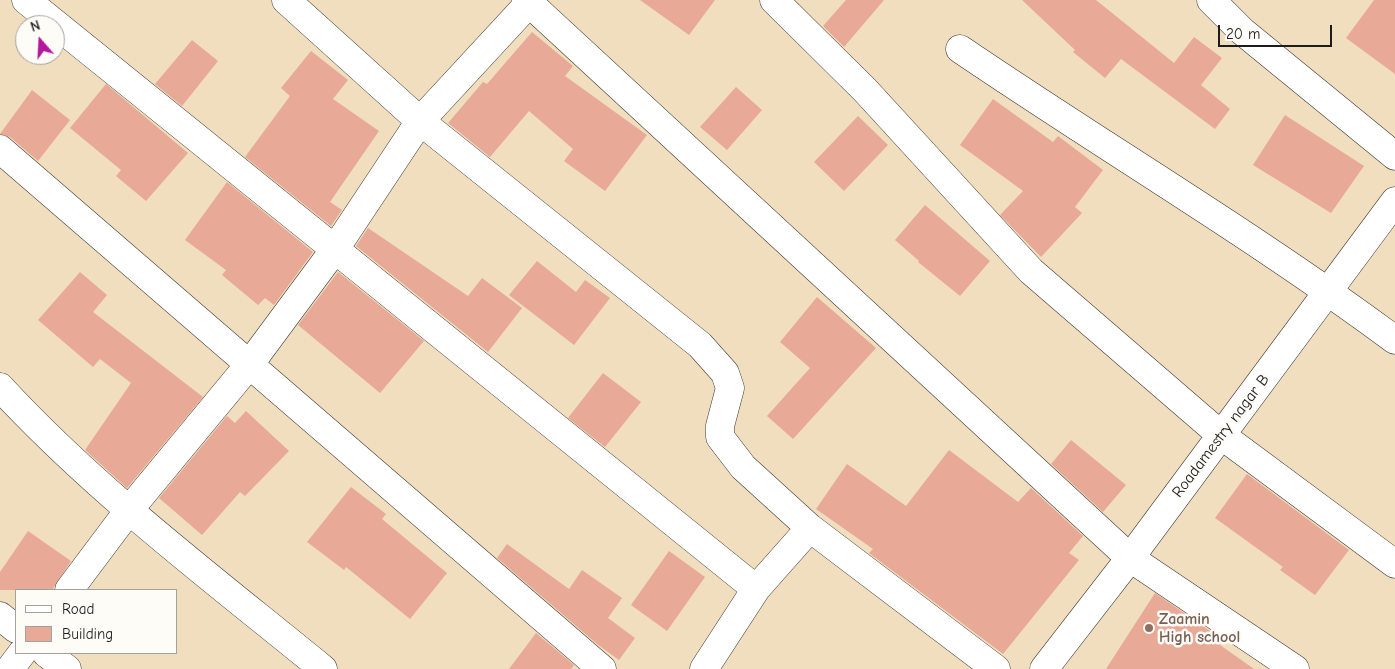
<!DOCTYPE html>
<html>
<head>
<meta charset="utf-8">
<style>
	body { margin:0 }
	#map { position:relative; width:1395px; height:669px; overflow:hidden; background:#f0debe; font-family:"Comic Neue",sans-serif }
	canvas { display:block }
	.legend { position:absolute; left:15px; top:589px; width:162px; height:65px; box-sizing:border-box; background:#fdfcf7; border:1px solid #a3a29f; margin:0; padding:6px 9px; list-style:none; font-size:15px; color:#1c1c1c }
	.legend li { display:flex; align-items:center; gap:10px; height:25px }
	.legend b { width:25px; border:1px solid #a3a29f }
	.north { position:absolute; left:15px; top:15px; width:50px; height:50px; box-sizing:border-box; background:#fdfcf7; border:1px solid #a3a29f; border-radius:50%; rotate:341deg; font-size:14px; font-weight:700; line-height:20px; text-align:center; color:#1c1c1c }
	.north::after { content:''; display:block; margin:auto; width:18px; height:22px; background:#b5179e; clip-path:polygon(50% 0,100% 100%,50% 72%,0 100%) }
	.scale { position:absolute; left:1218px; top:25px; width:114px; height:22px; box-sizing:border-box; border:2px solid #1c1c1c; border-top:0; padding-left:6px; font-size:15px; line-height:18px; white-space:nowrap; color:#1c1c1c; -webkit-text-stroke:4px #fdfcf7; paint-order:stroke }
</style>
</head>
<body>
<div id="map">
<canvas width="1395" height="669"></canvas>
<ul class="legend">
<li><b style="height:6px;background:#fff"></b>Road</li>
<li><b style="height:14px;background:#e9a997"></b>Building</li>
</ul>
<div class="north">N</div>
<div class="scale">20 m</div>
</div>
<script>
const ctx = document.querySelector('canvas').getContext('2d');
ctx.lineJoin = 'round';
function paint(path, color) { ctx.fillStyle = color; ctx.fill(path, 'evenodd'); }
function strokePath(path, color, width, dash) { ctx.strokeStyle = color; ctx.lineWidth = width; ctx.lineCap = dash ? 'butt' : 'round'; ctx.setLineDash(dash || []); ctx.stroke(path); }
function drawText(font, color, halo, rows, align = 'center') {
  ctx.font = font + ' "Comic Neue",sans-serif'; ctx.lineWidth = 5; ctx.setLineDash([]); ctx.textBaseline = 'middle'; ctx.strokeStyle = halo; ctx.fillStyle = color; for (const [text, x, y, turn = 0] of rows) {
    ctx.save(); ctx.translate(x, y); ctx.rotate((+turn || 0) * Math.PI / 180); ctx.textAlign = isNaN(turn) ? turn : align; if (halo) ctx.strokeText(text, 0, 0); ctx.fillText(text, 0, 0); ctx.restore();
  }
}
const building = new Path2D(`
	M 640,0 L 715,0 L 689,35 Z
	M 846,0 L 884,0 L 844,47 L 823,26 Z
	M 1022,0 L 1096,0 L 1174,63 L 1194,37 L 1222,58 L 1201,85 L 1230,109 L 1215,129 L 1121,59 L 1105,78 L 1073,52 L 1075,50 Z
	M 1374,0 L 1395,0 L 1395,74 L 1346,38 Z
	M 532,32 L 573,66 L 565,76 L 647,135 L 605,191 L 564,161 L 573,149 L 529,111 L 490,157 L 448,123 L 483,82 L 487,84 Z
	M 192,40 L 218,61 L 182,106 L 155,84 Z
	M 311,51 L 348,80 L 333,99 L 379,131 L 330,202 L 342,210 L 331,226 L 245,157 L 290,96 L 281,88 Z
	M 106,84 L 188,153 L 146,201 L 116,176 L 121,170 L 70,128 Z
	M 736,87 L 762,110 L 727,150 L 700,127 Z
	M 32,90 L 70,120 L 38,161 L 10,137 L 0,134 Z
	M 993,99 L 1053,142 L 1058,136 L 1103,170 L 1075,207 L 1082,213 L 1041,257 L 1000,215 L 1023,191 L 960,145 Z
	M 1285,115 L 1364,166 L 1331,213 L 1253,165 Z
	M 858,116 L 888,145 L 844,191 L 814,162 Z
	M 227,182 L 313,252 L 274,305 L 265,298 L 258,305 L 222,275 L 226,270 L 185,240 Z
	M 925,205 L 990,261 L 960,296 L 918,262 L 919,261 L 895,240 Z
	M 368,228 L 468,296 L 482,278 L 522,308 L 488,352 L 356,246 Z
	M 537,261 L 576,292 L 585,280 L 610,298 L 574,345 L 509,295 Z
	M 80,272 L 107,295 L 93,312 L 203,397 L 127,488 L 85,450 L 131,383 L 100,359 L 93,367 L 38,320 Z
	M 338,272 L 424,341 L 380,393 L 298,325 Z
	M 817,297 L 876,348 L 793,439 L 767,416 L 810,368 L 780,342 Z
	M 603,373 L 641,402 L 605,447 L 568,418 Z
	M 246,411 L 289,451 L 245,496 L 240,492 L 202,535 L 159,498 L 227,416 L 235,423 Z
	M 1071,440 L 1126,485 L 1103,512 L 1051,464 Z
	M 949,450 L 1018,502 L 1031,488 L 1083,536 L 1069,553 L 1079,560 L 1003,654 L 869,553 L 873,549 L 816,509 L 847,464 L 906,506 Z
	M 1247,474 L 1349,550 L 1315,595 L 1280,570 L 1283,567 L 1215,518 Z
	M 351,487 L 386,514 L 382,519 L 447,573 L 410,619 L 346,567 L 344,570 L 307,542 Z
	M 28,531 L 71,561 L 52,590 L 0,590 L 0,572 Z
	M 507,544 L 569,589 L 582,570 L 622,598 L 608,618 L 635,638 L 619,660 L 597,644 L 497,558 Z
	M 669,551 L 705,577 L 667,631 L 631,605 Z
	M 1155,593 L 1223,640 L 1220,645 L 1254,669 L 1106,669 Z
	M 536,633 L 574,665 L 571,669 L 509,669 Z`);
const minor = new Path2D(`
	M 26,0 L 756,589
	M 286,0 L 420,121 L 700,345 L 725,373 L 730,388 L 720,426 L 720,437 L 743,467 L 810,528 L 996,669
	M 526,0 L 1130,558 L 1295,669
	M 774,0 L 865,90 L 1031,271 L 1221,435 L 1395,564
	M 1211,0 L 1242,31 L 1395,156
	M 960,49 C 1104,147 1255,236 1395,340
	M 0,149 L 602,669
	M 0,387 C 97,492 213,579 323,669
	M 69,590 L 129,510 L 249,365 L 335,249 L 420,121 L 532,0
	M 0,616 L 16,629
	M 46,653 L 67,669
	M 10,669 L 22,653
	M 704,669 L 756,589 L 810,528
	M 1044,669 L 1130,558 L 1395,201`);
const markers = [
	[1149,628,5,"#8d6e63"]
];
const streetNames = [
	["Roadamestry nagar B",1221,436,-53]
];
const educationNames = [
	["Zaamin",1159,619],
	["High school",1159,637]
];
paint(building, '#e9a997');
strokePath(minor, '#3c3934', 29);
strokePath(minor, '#fff', 28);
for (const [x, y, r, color] of markers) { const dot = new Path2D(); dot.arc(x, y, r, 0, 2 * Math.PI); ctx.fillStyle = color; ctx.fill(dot); strokePath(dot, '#fdfcf7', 2); }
drawText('16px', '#1c1c1c', '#fdfcf7', streetNames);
drawText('bold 16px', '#785e54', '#fdfcf7', educationNames, 'left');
</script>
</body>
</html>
